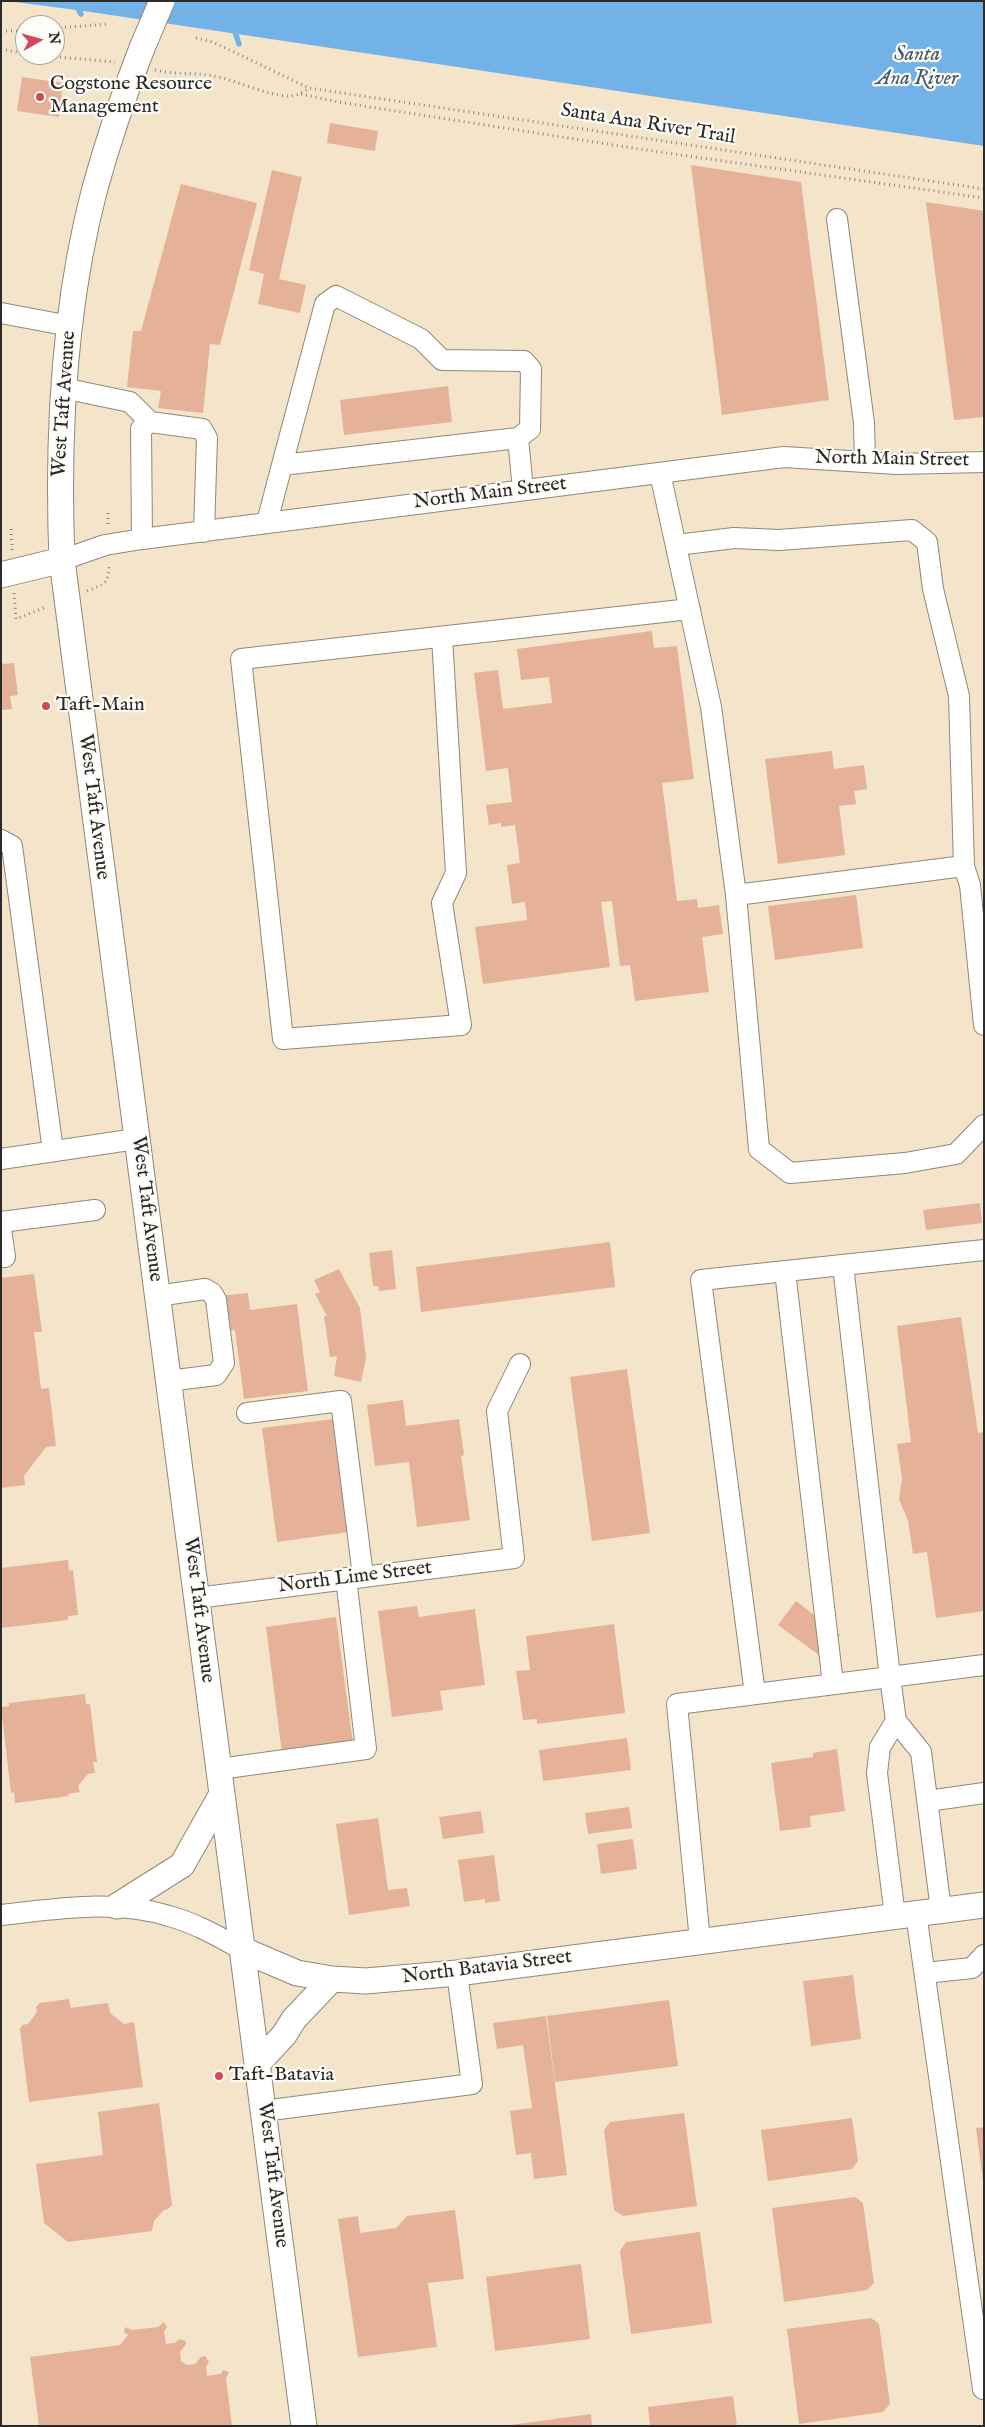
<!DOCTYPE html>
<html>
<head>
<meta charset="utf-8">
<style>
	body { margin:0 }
	#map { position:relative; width:985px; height:2427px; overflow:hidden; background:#f3e4ca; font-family:"IM FELL English",serif }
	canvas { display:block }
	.frame { position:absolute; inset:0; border:2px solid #2b2b2b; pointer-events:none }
	.north { position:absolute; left:15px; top:15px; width:50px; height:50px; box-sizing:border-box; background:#fdfcf7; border:1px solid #a9a8a5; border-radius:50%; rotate:83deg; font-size:14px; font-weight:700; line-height:20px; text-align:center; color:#2b2b2b }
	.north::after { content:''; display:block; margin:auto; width:18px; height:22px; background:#d1495b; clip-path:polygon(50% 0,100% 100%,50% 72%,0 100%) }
</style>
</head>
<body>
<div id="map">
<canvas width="985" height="2427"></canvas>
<div class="frame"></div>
<div class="north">N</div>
</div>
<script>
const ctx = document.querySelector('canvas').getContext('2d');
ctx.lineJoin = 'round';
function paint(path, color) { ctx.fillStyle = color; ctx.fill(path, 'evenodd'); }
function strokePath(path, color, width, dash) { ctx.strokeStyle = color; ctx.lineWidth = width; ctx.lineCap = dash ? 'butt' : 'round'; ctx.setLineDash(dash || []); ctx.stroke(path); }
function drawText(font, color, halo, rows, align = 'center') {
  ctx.font = font + ' "IM FELL English",serif'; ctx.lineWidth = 4.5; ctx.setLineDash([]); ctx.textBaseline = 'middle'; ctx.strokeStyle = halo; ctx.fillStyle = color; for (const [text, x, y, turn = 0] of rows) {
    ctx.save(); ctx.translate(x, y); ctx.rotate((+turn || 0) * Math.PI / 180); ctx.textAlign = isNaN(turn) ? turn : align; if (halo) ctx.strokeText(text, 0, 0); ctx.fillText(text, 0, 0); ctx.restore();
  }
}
const water = new Path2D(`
	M 7,1 L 984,1 L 984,146 L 84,11 Z`);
const stream = new Path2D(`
	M 74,1 L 81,14
	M 234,29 L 239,44`);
const building = new Path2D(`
	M 22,77 L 63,83 L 59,117 L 17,111 Z
	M 330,123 L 378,131 L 375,151 L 327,143 Z
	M 691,165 L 801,182 L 829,400 L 722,415 Z
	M 272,170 L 302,177 L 279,279 L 306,285 L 300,313 L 258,304 L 264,274 L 249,270 Z
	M 181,184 L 257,203 L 220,345 L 210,344 L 203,413 L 158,408 L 161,391 L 127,387 L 133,331 L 141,331 Z
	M 926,202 L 984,211 L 984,417 L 954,420 Z
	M 448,386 L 452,422 L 344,435 L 340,400 Z
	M 652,631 L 654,648 L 677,646 L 694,779 L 662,783 L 677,901 L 697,899 L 698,908 L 719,905 L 723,934 L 702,937 L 709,992 L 635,1001 L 630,965 L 620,966 L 612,901 L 601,902 L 610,967 L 483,984 L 475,927 L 527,920 L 525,902 L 512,904 L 507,865 L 520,863 L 515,825 L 501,827 L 501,823 L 489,825 L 486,805 L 512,802 L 508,768 L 486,771 L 474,673 L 498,670 L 503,709 L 552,703 L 549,677 L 521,680 L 517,649 Z
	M 1,661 L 3,664 L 14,663 L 18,695 L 10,696 L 12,709 L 1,710 Z
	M 832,751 L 834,769 L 864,765 L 867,789 L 854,791 L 856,804 L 839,806 L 845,855 L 778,864 L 765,759 Z
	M 856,895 L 863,948 L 775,960 L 768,906 Z
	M 980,1203 L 982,1223 L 926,1230 L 923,1210 Z
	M 610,1242 L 615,1287 L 421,1312 L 416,1267 Z
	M 392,1250 L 396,1289 L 379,1291 L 378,1286 L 373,1286 L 369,1253 Z
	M 339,1269 L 360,1308 L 366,1358 L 361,1382 L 334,1376 L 337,1356 L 330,1357 L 324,1316 L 327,1316 L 315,1294 L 320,1292 L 314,1280 Z
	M 34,1274 L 42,1332 L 34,1332 L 41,1389 L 49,1388 L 56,1446 L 46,1447 L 24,1476 L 25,1485 L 1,1488 L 1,1278 Z
	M 248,1293 L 250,1310 L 297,1304 L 308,1391 L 244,1399 L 235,1330 L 224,1332 L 219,1296 Z
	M 961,1317 L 978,1433 L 984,1432 L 984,1611 L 936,1618 L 927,1552 L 913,1554 L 908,1521 L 899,1499 L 902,1479 L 897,1444 L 911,1442 L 897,1326 Z
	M 627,1369 L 650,1533 L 592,1541 L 570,1377 Z
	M 403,1400 L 406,1426 L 459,1419 L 464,1455 L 461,1456 L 470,1520 L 417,1527 L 409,1462 L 375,1466 L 367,1405 Z
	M 334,1419 L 349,1532 L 277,1542 L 262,1428 Z
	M 68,1560 L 69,1571 L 73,1570 L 78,1615 L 68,1616 L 68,1620 L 1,1628 L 1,1568 Z
	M 796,1601 L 840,1635 L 823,1658 L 778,1625 Z
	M 417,1606 L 419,1617 L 475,1609 L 485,1685 L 440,1691 L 443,1710 L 392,1717 L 378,1611 Z
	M 336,1617 L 353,1744 L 282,1753 L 266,1627 Z
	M 614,1624 L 625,1713 L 537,1724 L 537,1719 L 523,1720 L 516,1671 L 530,1670 L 526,1636 Z
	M 85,1694 L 86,1704 L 90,1704 L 97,1762 L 93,1762 L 95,1773 L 88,1774 L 78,1786 L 80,1792 L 68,1794 L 69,1796 L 15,1803 L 14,1792 L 11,1793 L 1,1707 L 9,1706 L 9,1703 Z
	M 627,1738 L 631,1770 L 543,1781 L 539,1750 Z
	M 837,1749 L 845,1811 L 810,1816 L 811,1827 L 780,1831 L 771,1763 L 813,1757 L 813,1753 Z
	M 629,1807 L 632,1828 L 588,1834 L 585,1813 Z
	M 481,1811 L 484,1833 L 443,1839 L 439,1817 Z
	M 378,1818 L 388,1890 L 407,1888 L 410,1906 L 349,1915 L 336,1824 Z
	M 633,1839 L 637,1869 L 601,1874 L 597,1844 Z
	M 494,1855 L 500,1901 L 485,1903 L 485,1899 L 464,1902 L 458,1860 Z
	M 853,1975 L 861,2039 L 811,2046 L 803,1981 Z
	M 69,1999 L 71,2008 L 108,2003 L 110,2013 L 124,2024 L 134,2022 L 143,2087 L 29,2102 L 20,2029 L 22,2025 L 28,2024 L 37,2012 L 36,2007 L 40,2003 Z
	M 669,2000 L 678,2066 L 555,2082 L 547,2016 Z
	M 546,2016 L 567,2175 L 534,2179 L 531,2153 L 516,2155 L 510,2111 L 532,2108 L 523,2045 L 497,2049 L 493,2023 Z
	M 159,2103 L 172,2205 L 168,2209 L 164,2210 L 154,2221 L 152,2231 L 68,2242 L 44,2223 L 36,2164 L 103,2155 L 98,2112 Z
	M 684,2113 L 697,2206 L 623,2216 L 614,2210 L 604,2130 L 610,2122 Z
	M 852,2118 L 858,2161 L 852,2169 L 768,2181 L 761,2130 Z
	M 984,2127 L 984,2182 L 983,2182 L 976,2128 Z
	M 855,2197 L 863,2203 L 874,2283 L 867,2290 L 784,2302 L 772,2208 Z
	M 455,2210 L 464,2279 L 428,2283 L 437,2347 L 358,2357 L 338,2219 L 358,2216 L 360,2233 L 396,2228 L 407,2216 Z
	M 700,2232 L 712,2323 L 631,2334 L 620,2251 L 626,2242 Z
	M 581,2264 L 590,2339 L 495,2351 L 486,2277 Z
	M 871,2318 L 879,2324 L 890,2404 L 883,2412 L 799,2424 L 787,2329 Z
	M 164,2322 L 167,2327 L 164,2331 L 166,2344 L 175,2343 L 179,2339 L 186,2341 L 186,2344 L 180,2352 L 181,2361 L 187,2365 L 195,2364 L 201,2357 L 205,2356 L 209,2362 L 206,2367 L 207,2376 L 221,2374 L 223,2370 L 229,2372 L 226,2379 L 232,2426 L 39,2426 L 30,2357 L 120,2345 L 128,2335 L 124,2332 L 125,2327 L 132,2330 L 158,2327 Z
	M 733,2396 L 737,2426 L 650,2426 L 648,2407 Z
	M 591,2414 L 592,2426 L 510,2426 L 510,2425 Z`);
const path = new Path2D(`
	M 55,28 L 109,24
	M 1,31 L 25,31
	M 196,38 L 213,42 L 309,88 L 984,189
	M 1,49 L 25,54
	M 35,55 L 115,62
	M 155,70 C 175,75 193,72 213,76 C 233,79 269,96 288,96 C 296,96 302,93 309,88
	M 301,94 L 338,102 L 639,149 L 984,198
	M 108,513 L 108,524
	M 11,529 L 12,550
	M 87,591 C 105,584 109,584 109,563
	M 14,593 L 16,619 L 46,607`);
const minor = new Path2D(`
	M 837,219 L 864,423 L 865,462
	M 1,313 L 70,326
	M 63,388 L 130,402 L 150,422
	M 518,438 L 523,490
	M 660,473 L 711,707 L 736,895 L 759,1149 L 790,1173 L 905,1163 L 956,1154 L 984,1125
	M 267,522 L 282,465 L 325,304 L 336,296 L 421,339 L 442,360 L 524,361 L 531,369 L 530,429 L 518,438 L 282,465
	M 142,539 L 141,429 L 150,422 L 202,429 L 207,438 L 204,532
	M 677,545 L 734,538 L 779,540 L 912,530 L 927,542 L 933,589 L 959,696 L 964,866
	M 62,560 L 105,545 L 142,539 L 784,457 L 897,464 L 984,462
	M 442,637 L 456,873 L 442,903 L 461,1025 L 283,1039 L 241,659 L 690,609
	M 1,840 L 12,846 L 53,1151
	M 736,895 L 964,866 L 970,885 L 984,1025
	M 1,1159 L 136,1139
	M 1,1222 L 95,1210
	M 1,1229 L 5,1257 L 1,1257
	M 843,1265 L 890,1677 L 984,1665
	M 785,1271 L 833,1684
	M 157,1296 L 205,1289 L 212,1293 L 216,1300 L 224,1363 L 216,1375 L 168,1381
	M 247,1413 L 341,1401 L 363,1576
	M 197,1598 L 514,1558 L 497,1411 L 520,1364
	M 755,1694 L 701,1280 L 984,1250
	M 219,1769 L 366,1749 L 346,1578
	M 928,1801 L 984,1793
	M 916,1913 L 983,2389
	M 1,1915 C 58,1909 114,1899 169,1916 C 195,1923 219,1937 243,1950
	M 895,1916 L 877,1773 L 880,1747 L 896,1721 L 921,1752 L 941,1910
	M 700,1941 L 677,1704 L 890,1677 L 896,1721
	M 925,1973 L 972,1968 L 984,1955
	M 263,2111 L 472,2084 L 457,1973`);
const major = new Path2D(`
	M 142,48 C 124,94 108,141 95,188 C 63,309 57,436 62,560 L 304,2426
	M 1,575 L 62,560
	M 117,1906 L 182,1865 L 222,1794
	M 243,1950 L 297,1973 L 332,1979 L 366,1981 L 457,1973 L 984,1905
	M 257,2064 L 284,2035 L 294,2019 L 332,1979`);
const majorBridge = new Path2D(`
	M 142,48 L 162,1`);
const markers = [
	[40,97,5,"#d1495b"],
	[46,706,5,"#d1495b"],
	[219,2076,5,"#d1495b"]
];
const poiNames = [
	["Cogstone Resource",50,85],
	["Management",50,108],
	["Taft-Main",56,706],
	["Taft-Batavia",229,2076]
];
const streetNames = [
	["Santa Ana River Trail",648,125,9],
	["West Taft Avenue",65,404,-86],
	["North Main Street",892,460,1],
	["North Main Street",490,494,-7],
	["West Taft Avenue",93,807,83],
	["West Taft Avenue",146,1209,83],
	["North Lime Street",355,1578,-7],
	["West Taft Avenue",198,1610,83],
	["North Batavia Street",487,1968,-7],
	["West Taft Avenue",272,2175,83]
];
const waterNames = [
	["Santa",917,56],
	["Ana River",917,80]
];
paint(water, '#73b2e6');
strokePath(stream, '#73b2e6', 5.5);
paint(building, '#e5b299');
strokePath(minor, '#8f887a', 22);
strokePath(major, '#8f887a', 27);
strokePath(path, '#8f887a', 3, [1, 4]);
strokePath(minor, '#fff', 20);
strokePath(major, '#fff', 25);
strokePath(majorBridge, '#8f887a', 27, []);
strokePath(majorBridge, '#fff', 25);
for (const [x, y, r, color] of markers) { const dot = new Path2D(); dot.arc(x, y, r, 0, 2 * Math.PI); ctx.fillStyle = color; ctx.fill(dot); strokePath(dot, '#fdfcf7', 2); }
drawText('20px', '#2b2b2b', '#fdfcf7', poiNames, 'left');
drawText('20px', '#2b2b2b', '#fdfcf7', streetNames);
drawText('italic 21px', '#445a6c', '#fdfcf7', waterNames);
</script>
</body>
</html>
